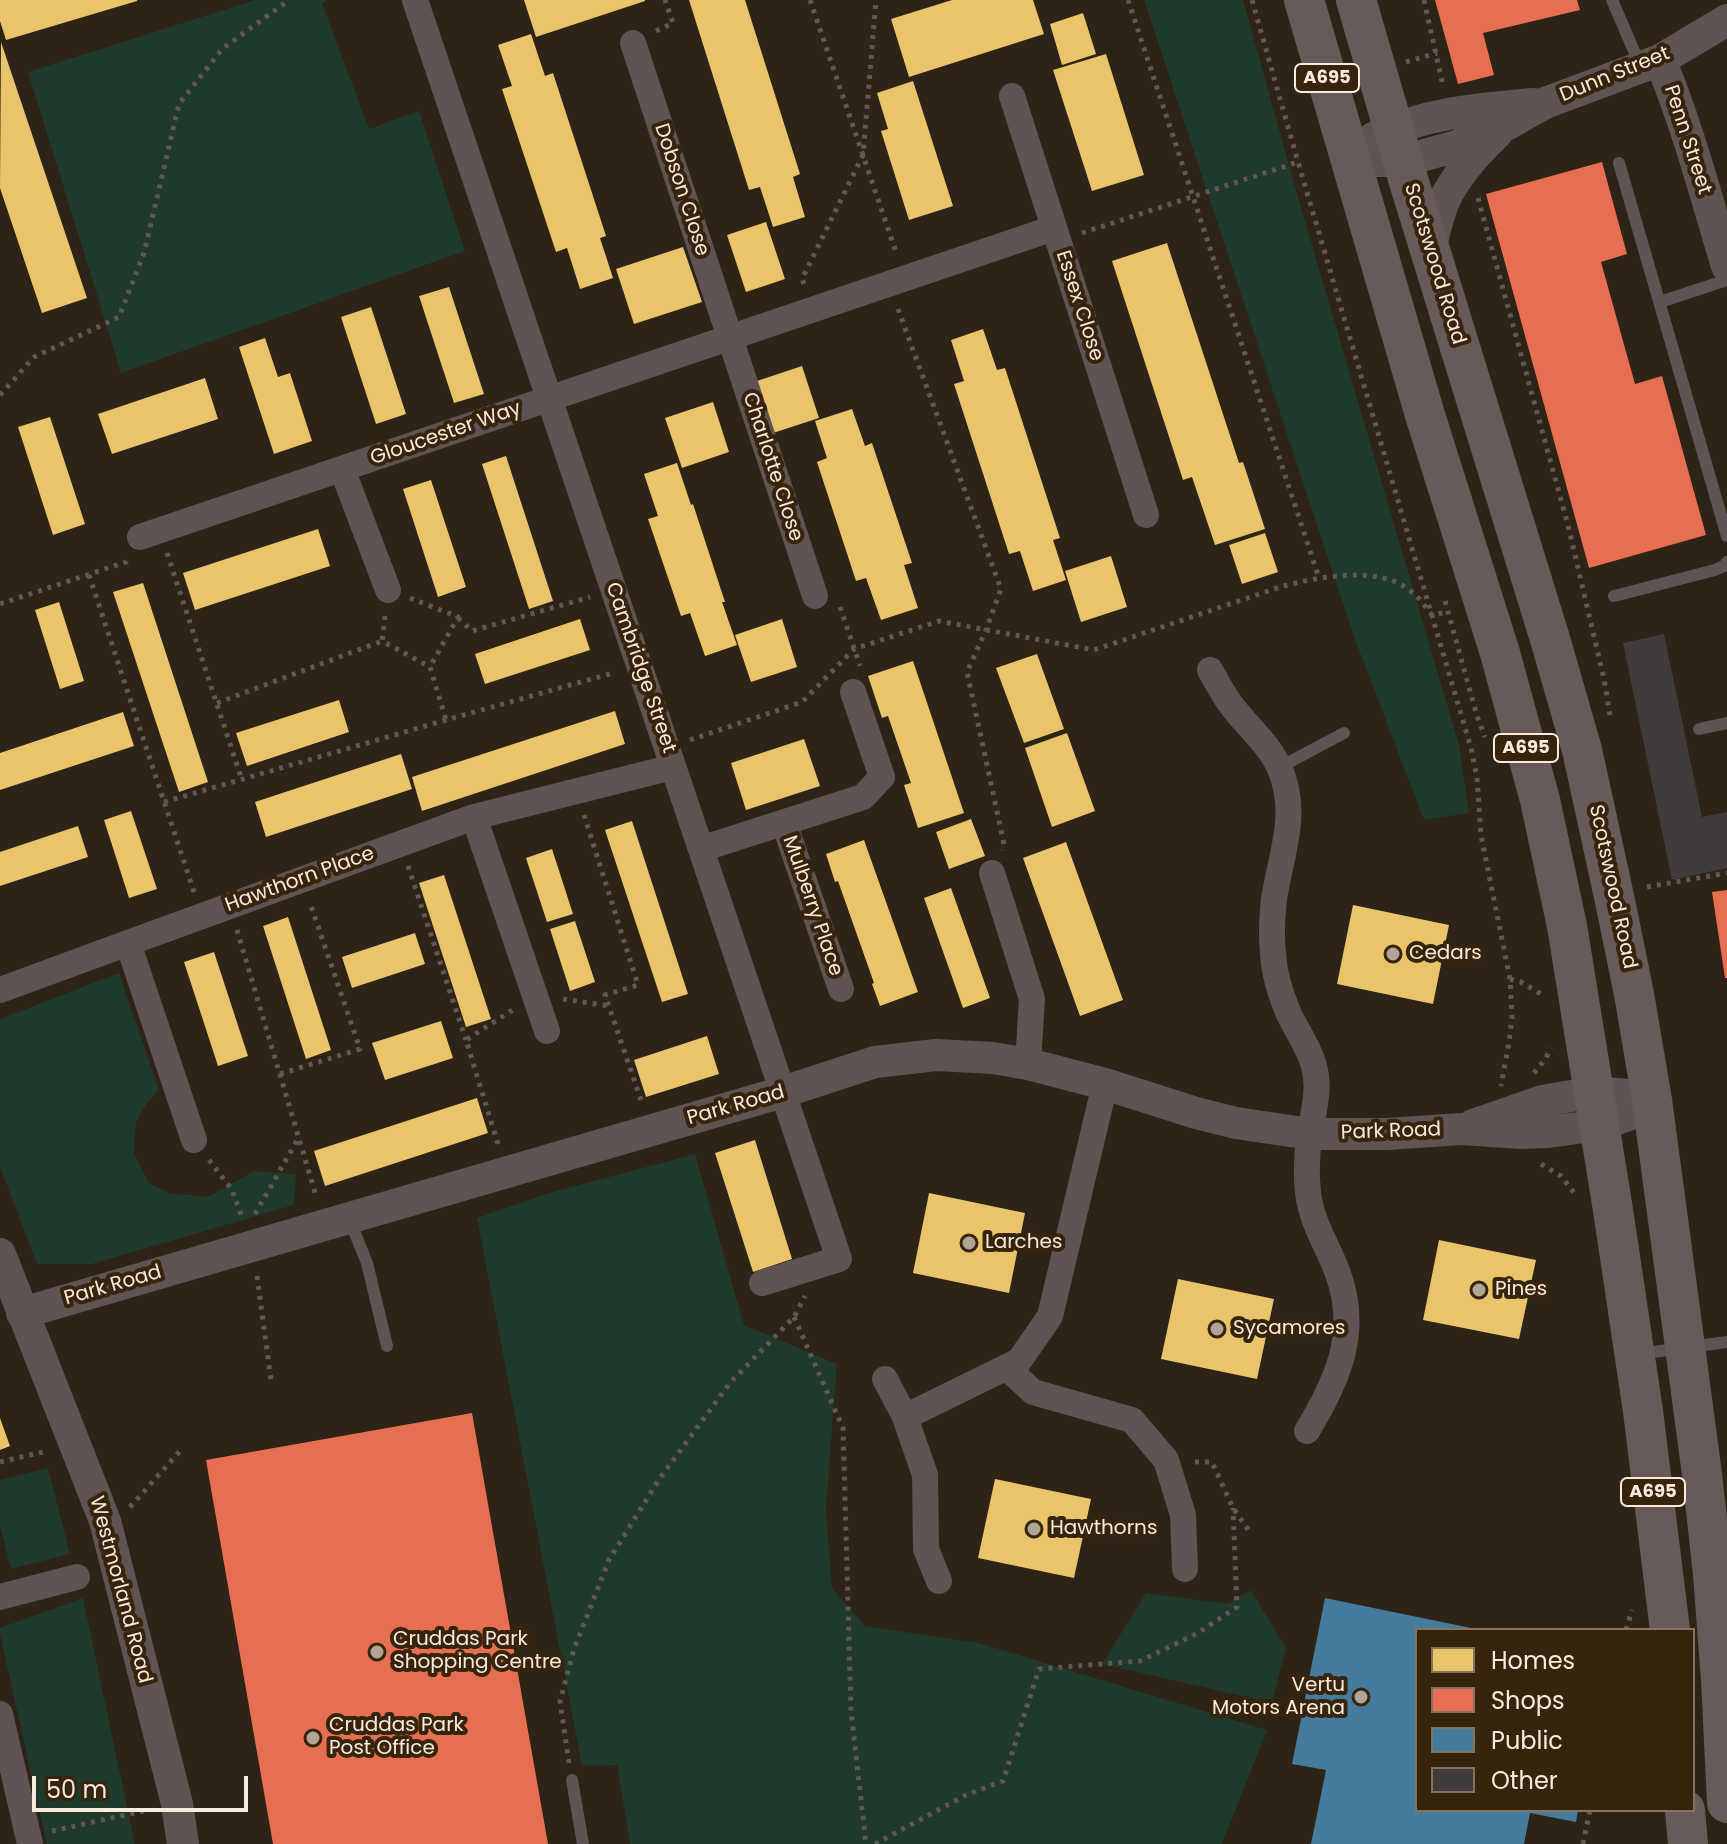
<!DOCTYPE html>
<html>
<head>
<meta charset="utf-8">
<style>
	body { margin:0 }
	#map { position:relative; width:1727px; height:1844px; overflow:hidden; background:#2d2316; font-family:Poppins,sans-serif }
	canvas { display:block }
	.legend { position:absolute; left:1415px; top:1628px; width:280px; height:184px; box-sizing:border-box; background:#36240d; border:2px solid #847461; margin:0; padding:10px 14px; list-style:none; font-size:24px; color:#f8ebde }
	.legend li { display:flex; align-items:center; gap:16px; height:40px }
	.legend b { width:40px; border:2px solid #847461 }
	.scale { position:absolute; left:32px; top:1776px; width:216px; height:36px; box-sizing:border-box; border:4px solid #f8ebde; border-top:0; padding-left:10px; font-size:24px; line-height:28px; white-space:nowrap; color:#f8ebde; -webkit-text-stroke:6px #36240d; paint-order:stroke }
</style>
</head>
<body>
<div id="map">
<canvas width="1727" height="1844"></canvas>
<ul class="legend">
<li><b style="height:22px;background:#e9c46a"></b>Homes</li>
<li><b style="height:22px;background:#e76f51"></b>Shops</li>
<li><b style="height:22px;background:#457b9d"></b>Public</li>
<li><b style="height:22px;background:#423b3b"></b>Other</li>
</ul>
<div class="scale">50 m</div>
</div>
<script>
const ctx = document.querySelector('canvas').getContext('2d');
ctx.lineJoin = 'round';
function paint(path, color) { ctx.fillStyle = color; ctx.fill(path, 'evenodd'); }
function strokePath(path, color, width, dash) { ctx.strokeStyle = color; ctx.lineWidth = width; ctx.lineCap = dash ? 'butt' : 'round'; ctx.setLineDash(dash || []); ctx.stroke(path); }
function drawText(font, color, halo, rows, align = 'center') {
  ctx.font = font + ' Poppins,sans-serif'; ctx.lineWidth = 8; ctx.setLineDash([]); ctx.textBaseline = 'middle'; ctx.strokeStyle = halo; ctx.fillStyle = color; for (const [text, x, y, turn = 0] of rows) {
    ctx.save(); ctx.translate(x, y); ctx.rotate((+turn || 0) * Math.PI / 180); ctx.textAlign = isNaN(turn) ? turn : align; if (halo) ctx.strokeText(text, 0, 0); ctx.fillText(text, 0, 0); ctx.restore();
  }
}
const green = new Path2D(`
	M 255,0 L 328,0 L 322,3 L 369,129 L 419,111 L 465,251 L 121,373 L 28,72 Z
	M 1144,0 L 1243,0 L 1300,204 L 1459,745 L 1469,813 L 1424,820 L 1354,637 Z
	M 119,973 L 159,1090 L 147,1103 L 136,1122 L 134,1154 L 149,1183 L 169,1193 L 208,1197 L 254,1171 L 296,1174 L 294,1205 L 92,1264 L 37,1264 L 0,1167 L 0,1019 Z
	M 695,1154 L 744,1325 L 837,1364 L 826,1509 L 832,1588 L 865,1626 L 979,1643 L 1267,1730 L 1222,1844 L 630,1844 L 617,1765 L 582,1766 L 477,1218 L 549,1193 Z
	M 48,1468 L 70,1554 L 11,1569 L 0,1526 L 0,1480 Z
	M 1251,1590 L 1286,1648 L 1272,1703 L 1102,1664 L 1146,1593 L 1228,1604 Z
	M 83,1598 L 135,1844 L 47,1844 L 0,1635 L 0,1628 Z`);
const homes = new Path2D(`
	M 0,0 L 137,0 L 137,1 L 6,40 L 0,21 Z
	M 524,0 L 645,0 L 645,1 L 536,37 Z
	M 689,0 L 745,0 L 800,174 L 793,177 L 805,217 L 773,227 L 760,187 L 749,190 Z
	M 952,0 L 1033,0 L 1044,34 L 909,77 L 891,19 Z
	M 1083,13 L 1096,54 L 1062,65 L 1050,24 Z
	M 531,34 L 545,76 L 553,73 L 606,236 L 600,238 L 613,278 L 580,289 L 567,248 L 556,252 L 502,89 L 512,86 L 498,45 Z
	M 1,42 L 87,298 L 42,313 L 0,188 Z
	M 1106,54 L 1144,175 L 1092,191 L 1053,70 Z
	M 913,81 L 953,206 L 909,220 L 881,131 L 888,129 L 877,93 Z
	M 766,222 L 785,279 L 746,292 L 727,235 Z
	M 1167,243 L 1239,463 L 1243,462 L 1265,529 L 1215,545 L 1192,477 L 1183,480 L 1112,261 Z
	M 683,247 L 702,302 L 634,324 L 616,269 Z
	M 449,287 L 484,394 L 454,403 L 419,296 Z
	M 371,307 L 406,414 L 376,424 L 341,317 Z
	M 983,329 L 997,370 L 1005,368 L 1060,538 L 1053,540 L 1066,580 L 1033,591 L 1020,551 L 1009,554 L 954,384 L 964,381 L 951,340 Z
	M 265,338 L 278,377 L 290,373 L 312,441 L 274,454 L 239,347 Z
	M 802,366 L 819,418 L 770,434 L 754,382 Z
	M 205,378 L 218,419 L 112,454 L 98,414 Z
	M 713,402 L 729,452 L 682,468 L 665,418 Z
	M 852,409 L 865,446 L 872,443 L 912,563 L 904,565 L 918,608 L 881,620 L 866,578 L 856,581 L 817,462 L 827,458 L 815,421 Z
	M 50,417 L 85,524 L 53,535 L 18,427 Z
	M 506,456 L 553,601 L 529,609 L 482,464 Z
	M 677,463 L 691,505 L 693,504 L 725,602 L 722,602 L 737,645 L 705,656 L 690,613 L 681,616 L 648,519 L 658,516 L 644,474 Z
	M 431,480 L 466,587 L 438,597 L 403,489 Z
	M 318,529 L 330,566 L 195,610 L 183,573 Z
	M 1265,533 L 1278,572 L 1242,584 L 1229,545 Z
	M 1111,556 L 1127,607 L 1081,622 L 1065,571 Z
	M 143,583 L 208,782 L 179,792 L 113,592 Z
	M 59,602 L 84,681 L 60,689 L 35,610 Z
	M 580,619 L 590,650 L 485,684 L 475,654 Z
	M 782,619 L 797,667 L 751,682 L 735,635 Z
	M 1037,654 L 1064,729 L 1024,743 L 996,668 Z
	M 913,661 L 964,813 L 918,828 L 904,785 L 911,783 L 888,716 L 882,718 L 868,676 Z
	M 339,700 L 349,732 L 247,766 L 236,733 Z
	M 615,711 L 625,744 L 422,811 L 412,777 Z
	M 123,712 L 134,746 L 0,790 L 0,753 Z
	M 1067,733 L 1095,811 L 1052,827 L 1025,748 Z
	M 804,739 L 820,786 L 746,810 L 731,763 Z
	M 401,754 L 412,789 L 266,837 L 255,802 Z
	M 131,811 L 157,889 L 129,898 L 104,820 Z
	M 971,819 L 985,856 L 949,869 L 936,832 Z
	M 632,821 L 688,994 L 662,1002 L 605,830 Z
	M 78,826 L 88,857 L 0,886 L 0,852 Z
	M 864,840 L 918,992 L 880,1006 L 872,984 L 874,983 L 838,881 L 835,882 L 826,854 Z
	M 1066,842 L 1123,1000 L 1080,1016 L 1023,858 Z
	M 552,849 L 573,914 L 547,922 L 526,858 Z
	M 444,875 L 491,1019 L 466,1027 L 419,883 Z
	M 951,888 L 990,998 L 963,1008 L 924,898 Z
	M 1353,905 L 1449,925 L 1433,1004 L 1337,984 Z
	M 288,917 L 331,1050 L 306,1059 L 263,926 Z
	M 575,921 L 595,982 L 570,991 L 550,929 Z
	M 415,933 L 425,964 L 352,988 L 342,957 Z
	M 214,952 L 248,1056 L 218,1066 L 184,962 Z
	M 441,1021 L 453,1058 L 385,1080 L 372,1043 Z
	M 707,1036 L 719,1074 L 646,1097 L 634,1060 Z
	M 477,1098 L 488,1133 L 325,1186 L 314,1151 Z
	M 755,1140 L 792,1259 L 753,1272 L 715,1153 Z
	M 929,1193 L 1025,1213 L 1009,1293 L 913,1273 Z
	M 1439,1240 L 1536,1260 L 1519,1339 L 1423,1320 Z
	M 1178,1279 L 1274,1299 L 1257,1379 L 1161,1359 Z
	M 0,1418 L 10,1446 L 0,1450 Z
	M 995,1479 L 1091,1499 L 1074,1578 L 978,1558 Z
	M 503,1761 L 513,1832 L 429,1844 L 320,1844 L 312,1789 Z`);
const shops = new Path2D(`
	M 1435,0 L 1577,0 L 1580,10 L 1483,33 L 1494,75 L 1458,84 Z
	M 1602,162 L 1627,254 L 1601,262 L 1635,384 L 1662,376 L 1706,535 L 1589,568 L 1486,194 Z
	M 1727,890 L 1727,978 L 1725,978 L 1712,892 Z
	M 472,1413 L 548,1844 L 273,1844 L 206,1460 Z`);
const public = new Path2D(`
	M 1325,1598 L 1476,1629 L 1476,1630 L 1417,1630 L 1417,1810 L 1578,1810 L 1576,1822 L 1530,1813 L 1524,1844 L 1311,1844 L 1326,1770 L 1292,1764 Z`);
const building = new Path2D(`
	M 1664,634 L 1702,817 L 1727,812 L 1727,868 L 1672,880 L 1623,643 Z`);
const path = new Path2D(`
	M 810,0 L 897,255
	M 1128,0 L 1319,578
	M 1252,0 L 1298,162 L 1471,748 L 1477,777 L 1481,835 L 1510,979 L 1512,1018 L 1509,1042 L 1501,1086
	M 1424,0 L 1443,86
	M 656,31 L 673,23 L 665,0
	M 1406,62 L 1437,53
	M 1478,198 L 1568,525 L 1604,679 L 1610,715
	M 1082,233 L 1298,162
	M 804,284 L 802,279 L 863,155 L 876,0
	M 898,309 L 1001,589 L 986,630 L 967,672 L 1004,844 L 1002,850
	M 0,395 L 34,357 L 119,317 L 144,253 L 179,104 L 222,49 L 289,0
	M 167,553 L 242,780
	M 89,575 L 194,892
	M 410,598 L 458,617 L 430,667
	M 1445,601 L 1477,716 L 1485,737
	M 0,604 L 126,562 L 127,560
	M 840,607 L 860,666
	M 385,616 L 382,641 L 430,667 L 446,720
	M 458,618 L 472,631 L 590,597
	M 217,703 L 382,641
	M 690,740 L 802,702 L 854,649 L 939,621 L 1094,650 L 1280,587 C 1317,577 1380,564 1412,592 C 1420,598 1426,608 1432,615 L 1447,612
	M 164,802 L 446,720 L 613,673
	M 584,815 L 638,985 L 605,995 L 642,1103
	M 408,866 L 466,1040
	M 1647,887 L 1727,873
	M 237,930 L 316,1196
	M 1510,979 L 1521,982 L 1544,996
	M 563,999 L 609,1006
	M 1534,1073 L 1546,1058 L 1551,1048
	M 280,1074 L 360,1049 L 310,903
	M 498,1144 L 466,1040 L 514,1009
	M 209,1160 L 232,1190 L 243,1220
	M 1541,1164 L 1561,1176 L 1575,1194
	M 255,1214 L 299,1137
	M 257,1276 L 271,1380
	M 794,1317 L 843,1428 L 851,1711 L 866,1844
	M 0,1462 L 47,1451
	M 1195,1462 L 1212,1462 L 1233,1508 L 1249,1531
	M 130,1507 L 180,1451
	M 1626,1630 L 1632,1610
	M 569,1763 L 560,1701 L 574,1649 L 609,1560 L 658,1481 L 729,1384 L 794,1317 L 805,1296
	M 52,1831 L 148,1810
	M 875,1844 L 966,1795 L 1003,1781 L 1039,1669 L 1140,1661 L 1198,1633 L 1237,1607 L 1233,1508
	M 1583,1844 L 1590,1810`);
const service = new Path2D(`
	M 1612,0 L 1640,65
	M 1619,163 L 1727,536
	M 1660,302 L 1727,280
	M 1614,596 L 1715,570 L 1724,566 L 1727,562
	M 1699,729 L 1727,723
	M 1280,767 L 1344,733
	M 350,1221 L 367,1263 L 387,1346
	M 1639,1354 L 1727,1342
	M 572,1780 L 583,1844`);
const minor = new Path2D(`
	M 415,0 L 839,1259 L 762,1283
	M 633,43 L 815,596
	M 1012,96 L 1146,515
	M 342,469 L 388,590
	M 140,537 L 1054,228
	M 1210,670 C 1216,681 1222,692 1229,702 C 1244,724 1269,743 1280,769 C 1299,814 1281,854 1274,899 C 1272,917 1271,935 1273,953 C 1274,973 1280,993 1288,1012 C 1296,1030 1309,1047 1314,1066 C 1320,1088 1314,1110 1310,1132 C 1307,1150 1306,1173 1308,1192 C 1311,1221 1327,1245 1337,1271 C 1360,1331 1338,1380 1307,1431
	M 474,817 L 547,1031
	M 784,823 L 841,989
	M 701,849 L 863,797 L 882,777 L 853,692
	M 992,873 L 1032,999 L 1028,1064
	M 0,990 L 128,943
	M 194,1140 L 128,943 L 474,817 L 673,767
	M 1006,1367 L 1033,1392 L 1132,1420 L 1166,1460 L 1183,1515 L 1185,1569
	M 885,1379 L 905,1417
	M 939,1581 L 926,1549 L 925,1475 L 905,1417 L 1019,1361 L 1050,1316 L 1105,1084
	M 0,1597 L 77,1577
	M 0,1714 L 30,1844`);
const tertiary = new Path2D(`
	M 1660,60 C 1688,127 1706,197 1727,266
	M 1373,138 C 1423,113 1479,109 1533,104
	M 1351,157 L 1376,161 L 1403,161 L 1457,146 L 1504,126 L 1545,103 L 1660,60 L 1727,20
	M 1430,251 C 1434,234 1437,217 1444,201 C 1456,175 1476,153 1496,134
	M 1473,1125 L 1542,1101 L 1595,1092 L 1627,1095 L 1652,1100
	M 0,1254 L 105,1521 L 177,1804 L 183,1844
	M 22,1313 L 783,1092 L 875,1062 L 936,1055 L 993,1058 L 1028,1064 L 1105,1084 L 1196,1113 L 1236,1123 L 1310,1134 L 1387,1134 L 1462,1129 L 1521,1133 L 1548,1132 L 1599,1125 L 1628,1115 L 1652,1100`);
const primary = new Path2D(`
	M 1304,0 L 1425,415 L 1500,653 L 1540,800 L 1567,926 L 1613,1210 L 1643,1411 L 1670,1630
	M 1356,0 L 1409,182 L 1550,639 L 1582,750 L 1615,901 L 1634,994 L 1652,1100 L 1702,1474 L 1713,1574 L 1721,1680 L 1727,1803
	M 1685,1810 L 1688,1844`);
const markers = [
	[1393,954,8,"#b1a598"],
	[969,1243,8,"#b1a598"],
	[1479,1290,8,"#b1a598"],
	[1217,1329,8,"#b1a598"],
	[1034,1529,8,"#b1a598"],
	[377,1652,8,"#b1a598"],
	[1361,1697,8,"#b1a598"],
	[313,1738,8,"#b1a598"]
];
const shields = [
	[1327,78,64],
	[1526,748,64],
	[1653,1492,64]
];
const shieldNames = [
	["A695",1327,78],
	["A695",1526,748],
	["A695",1653,1492]
];
const streetNames = [
	["Dunn Street",1615,75,-22],
	["Penn Street",1687,140,72],
	["Dobson Close",681,190,72],
	["Scotswood Road",1434,264,73],
	["Essex Close",1079,306,72],
	["Gloucester Way",446,434,-19],
	["Charlotte Close",772,467,72],
	["Cambridge Street",640,668,71],
	["Hawthorn Place",300,880,-20],
	["Scotswood Road",1612,887,78],
	["Mulberry Place",812,906,71],
	["Park Road",736,1106,-16],
	["Park Road",1391,1132,-2],
	["Park Road",113,1286,-16],
	["Westmorland Road",120,1590,75]
];
const poiNames = [
	["Cedars",1409,954],
	["Larches",985,1243],
	["Pines",1495,1290],
	["Sycamores",1233,1329],
	["Hawthorns",1050,1529],
	["Cruddas Park",393,1640],
	["Shopping Centre",393,1663],
	["Vertu",1345,1686,"right"],
	["Motors Arena",1345,1709,"right"],
	["Cruddas Park",329,1726],
	["Post Office",329,1749]
];
paint(green, '#1f392a');
paint(homes, '#e9c46a');
paint(shops, '#e76f51');
paint(public, '#457b9d');
paint(building, '#423b3b');
strokePath(path, '#615754', 5, [4, 6]);
strokePath(service, '#605354', 12);
strokePath(minor, '#605354', 26);
strokePath(tertiary, '#605354', 32);
strokePath(primary, '#695a5a', 40);
for (const [x, y, r, color] of markers) { const dot = new Path2D(); dot.arc(x, y, r, 0, 2 * Math.PI); ctx.fillStyle = color; ctx.fill(dot); strokePath(dot, '#36240d', 3); }
for (const [x, y, w] of shields) { const box = new Path2D(); box.roundRect(x - w / 2, y - 14, w, 28, 6); ctx.fillStyle = '#36240d'; ctx.fill(box); strokePath(box, '#f8ebde', 2); }
drawText('bold 18px', '#f8ebde', null, shieldNames);
drawText('20px', '#f8ebde', '#36240d', streetNames);
drawText('20px', '#f8ebde', '#36240d', poiNames, 'left');
</script>
</body>
</html>
